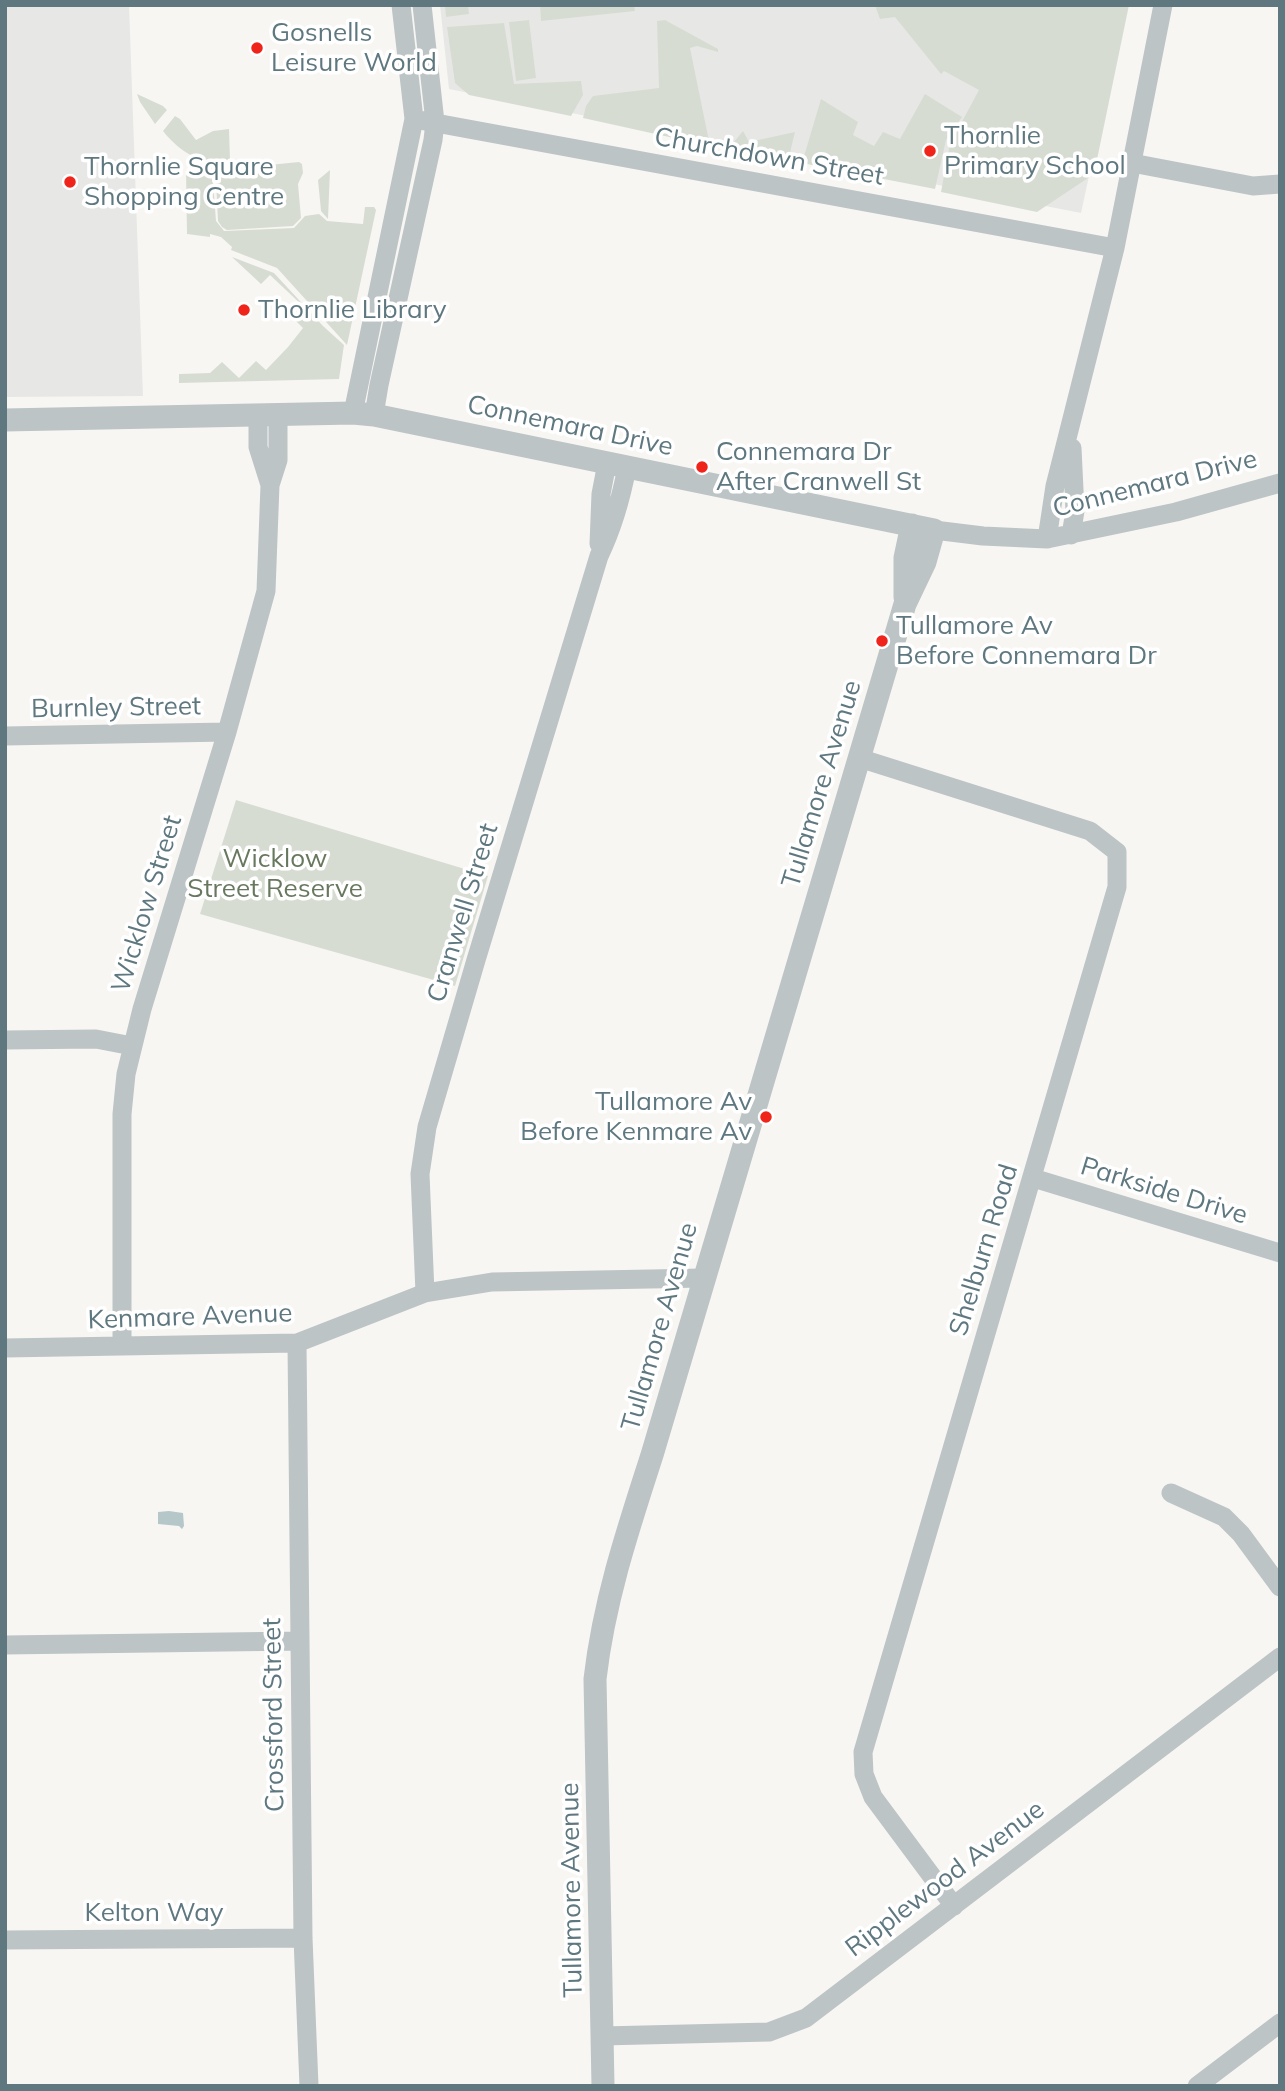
<!DOCTYPE html>
<html>
<head>
<meta charset="utf-8">
<style>
	body { margin:0 }
	#map { position:relative; width:1285px; height:2091px; overflow:hidden; background:#f7f6f3; font-family:Mulish,sans-serif }
	canvas { display:block }
	.frame { position:absolute; inset:0; border:7px solid #5f7880; pointer-events:none }
</style>
</head>
<body>
<div id="map">
<canvas width="1285" height="2091"></canvas>
<div class="frame"></div>
</div>
<script>
const ctx = document.querySelector('canvas').getContext('2d');
ctx.lineJoin = 'round';
function paint(path, color) { ctx.fillStyle = color; ctx.fill(path, 'evenodd'); }
function strokePath(path, color, width, dash) { ctx.strokeStyle = color; ctx.lineWidth = width; ctx.lineCap = dash ? 'butt' : 'round'; ctx.setLineDash(dash || []); ctx.stroke(path); }
function drawText(font, color, halo, rows, align = 'center') {
  ctx.font = font + ' Mulish,sans-serif'; ctx.lineWidth = 7; ctx.setLineDash([]); ctx.textBaseline = 'middle'; ctx.strokeStyle = halo; ctx.fillStyle = color; for (const [text, x, y, turn = 0] of rows) {
    ctx.save(); ctx.translate(x, y); ctx.rotate((+turn || 0) * Math.PI / 180); ctx.textAlign = isNaN(turn) ? turn : align; if (halo) ctx.strokeText(text, 0, 0); ctx.fillText(text, 0, 0); ctx.restore();
  }
}
const built = new Path2D(`
	M 5,5 L 129,5 L 143,396 L 5,397 Z
	M 440,5 L 1121,5 L 1117,46 L 1081,213 L 449,89 Z`);
const green = new Path2D(`
	M 445,5 L 468,5 L 469,14 L 446,17 Z
	M 540,5 L 634,5 L 635,11 L 541,21 Z
	M 875,5 L 1129,5 L 1094,174 L 1037,212 L 941,192 L 950,144 L 979,90 L 944,71 L 941,74 L 895,17 L 880,19 Z
	M 529,20 L 536,78 L 516,81 L 509,22 Z
	M 665,20 L 718,49 L 718,52 L 697,46 L 690,48 L 710,146 L 583,118 L 586,106 L 593,96 L 659,88 L 657,21 Z
	M 504,23 L 514,84 L 581,81 L 583,95 L 571,116 L 469,95 L 455,83 L 447,27 Z
	M 137,94 L 163,106 L 167,110 L 155,124 L 140,102 Z
	M 925,94 L 962,117 L 946,140 L 935,189 L 802,163 L 821,99 L 858,122 L 853,135 L 874,146 L 883,132 L 900,139 Z
	M 175,116 L 180,119 L 196,140 L 213,131 L 229,129 L 230,160 C 222,161 214,163 206,161 C 190,158 173,144 163,131 Z
	M 743,131 L 749,142 L 795,132 L 788,161 L 735,150 L 734,142 Z
	M 299,162 L 302,164 L 303,173 L 298,184 L 301,218 L 293,226 L 227,230 L 222,227 L 218,221 L 216,180 L 230,173 L 269,171 L 269,165 Z
	M 204,169 L 214,179 L 213,182 L 216,221 L 224,231 L 294,228 L 305,216 L 319,214 L 327,221 L 363,224 L 365,207 L 374,207 L 376,210 L 347,345 L 277,268 L 231,250 L 232,247 L 221,237 L 210,234 L 210,237 L 187,234 L 186,170 Z
	M 330,170 L 328,219 L 321,211 L 318,180 Z
	M 232,257 L 274,273 L 323,326 L 344,345 L 339,379 L 179,383 L 179,374 L 210,373 L 222,362 L 239,378 L 256,361 L 266,370 L 288,347 L 303,328 L 294,319 L 304,307 L 270,275 L 261,284 Z
	M 236,800 L 488,876 L 455,986 L 200,914 Z`);
const water = new Path2D(`
	M 169,1511 L 183,1513 L 184,1526 L 182,1529 L 179,1526 L 158,1524 L 158,1512 Z`);
const minor = new Path2D(`
	M 414,119 L 1115,248
	M 1132,163 L 1253,186 L 1280,184
	M 353,413 L 414,119 L 401,5
	M 258,415 L 258,447 L 270,485
	M 374,415 L 379,385 L 433,140 L 435,122 L 422,5
	M 934,530 L 983,536 L 1047,539 L 1176,512 L 1280,483
	M 1071,535 L 1075,511 L 1072,448
	M 1047,539 L 1055,486 L 1115,248 L 1163,5
	M 599,544 L 601,494 L 607,463
	M 5,736 L 227,732
	M 859,758 L 1090,831 L 1117,852 L 1117,887 L 863,1752 L 864,1774 L 873,1797 L 954,1906
	M 5,1040 L 96,1039 L 132,1046
	M 1033,1178 L 1280,1253
	M 425,1293 L 420,1174 L 427,1127 L 476,960 L 599,556 C 613,527 621,499 627,467
	M 297,1343 L 303,1938 L 309,2086
	M 122,1345 L 122,1114 L 126,1074 L 142,1009 L 227,732 L 266,591 L 270,485 L 278,460 L 278,415
	M 5,1348 L 297,1343 L 425,1293 L 492,1282 L 703,1278
	M 1171,1493 L 1224,1517 L 1241,1534 L 1280,1587
	M 5,1645 L 299,1641
	M 5,1940 L 303,1938
	M 602,2036 L 769,2032 L 806,2018 L 1280,1657
	M 1197,2086 L 1280,2023`);
const tertiary = new Path2D(`
	M 5,420 L 353,413 L 374,415 L 934,530 L 925,562 L 905,604 L 652,1455 C 628,1529 604,1601 595,1679 L 603,2086
	M 905,597 L 905,558 L 912,525`);
const markers = [
	[257,48,7,"#ef241a"],
	[930,151,7,"#ef241a"],
	[70,182,7,"#ef241a"],
	[244,310,7,"#ef241a"],
	[702,467,7,"#ef241a"],
	[882,641,7,"#ef241a"],
	[766,1117,7,"#ef241a"]
];
const poiNames = [
	["Gosnells",271,33],
	["Leisure World",271,63],
	["Thornlie",944,136],
	["Primary School",944,166],
	["Thornlie Square",84,167],
	["Shopping Centre",84,197],
	["Thornlie Library",258,310],
	["Connemara Dr",716,452],
	["After Cranwell St",716,482],
	["Tullamore Av",896,626],
	["Before Connemara Dr",896,656],
	["Tullamore Av",752,1102,"right"],
	["Before Kenmare Av",752,1132,"right"]
];
const streetNames = [
	["Churchdown Street",769,157,10],
	["Connemara Drive",570,426,12],
	["Connemara Drive",1155,484,-14],
	["Burnley Street",116,708,-1],
	["Tullamore Avenue",822,784,-73],
	["Wicklow Street",147,904,-73],
	["Cranwell Street",463,913,-73],
	["Parkside Drive",1164,1191,17],
	["Shelburn Road",984,1250,-73],
	["Kenmare Avenue",190,1317,-2],
	["Tullamore Avenue",660,1327,-74],
	["Crossford Street",274,1715,-91],
	["Ripplewood Avenue",945,1879,-37],
	["Tullamore Avenue",572,1890,-91],
	["Kelton Way",154,1913]
];
const parkNames = [
	["Wicklow",275,859],
	["Street Reserve",275,889]
];
paint(built, '#e7e8e6');
paint(green, '#d7dcd2');
paint(water, '#b5c7c9');
strokePath(minor, '#bcc4c6', 19);
strokePath(tertiary, '#bcc4c6', 23);
for (const [x, y, r, color] of markers) { const dot = new Path2D(); dot.arc(x, y, r, 0, 2 * Math.PI); ctx.fillStyle = color; ctx.fill(dot); strokePath(dot, '#fff', 2.5); }
drawText('26px', '#5f7880', '#fff', poiNames, 'left');
drawText('26px', '#5f7880', '#fff', streetNames);
drawText('26px', '#68785f', '#fff', parkNames);
</script>
</body>
</html>
